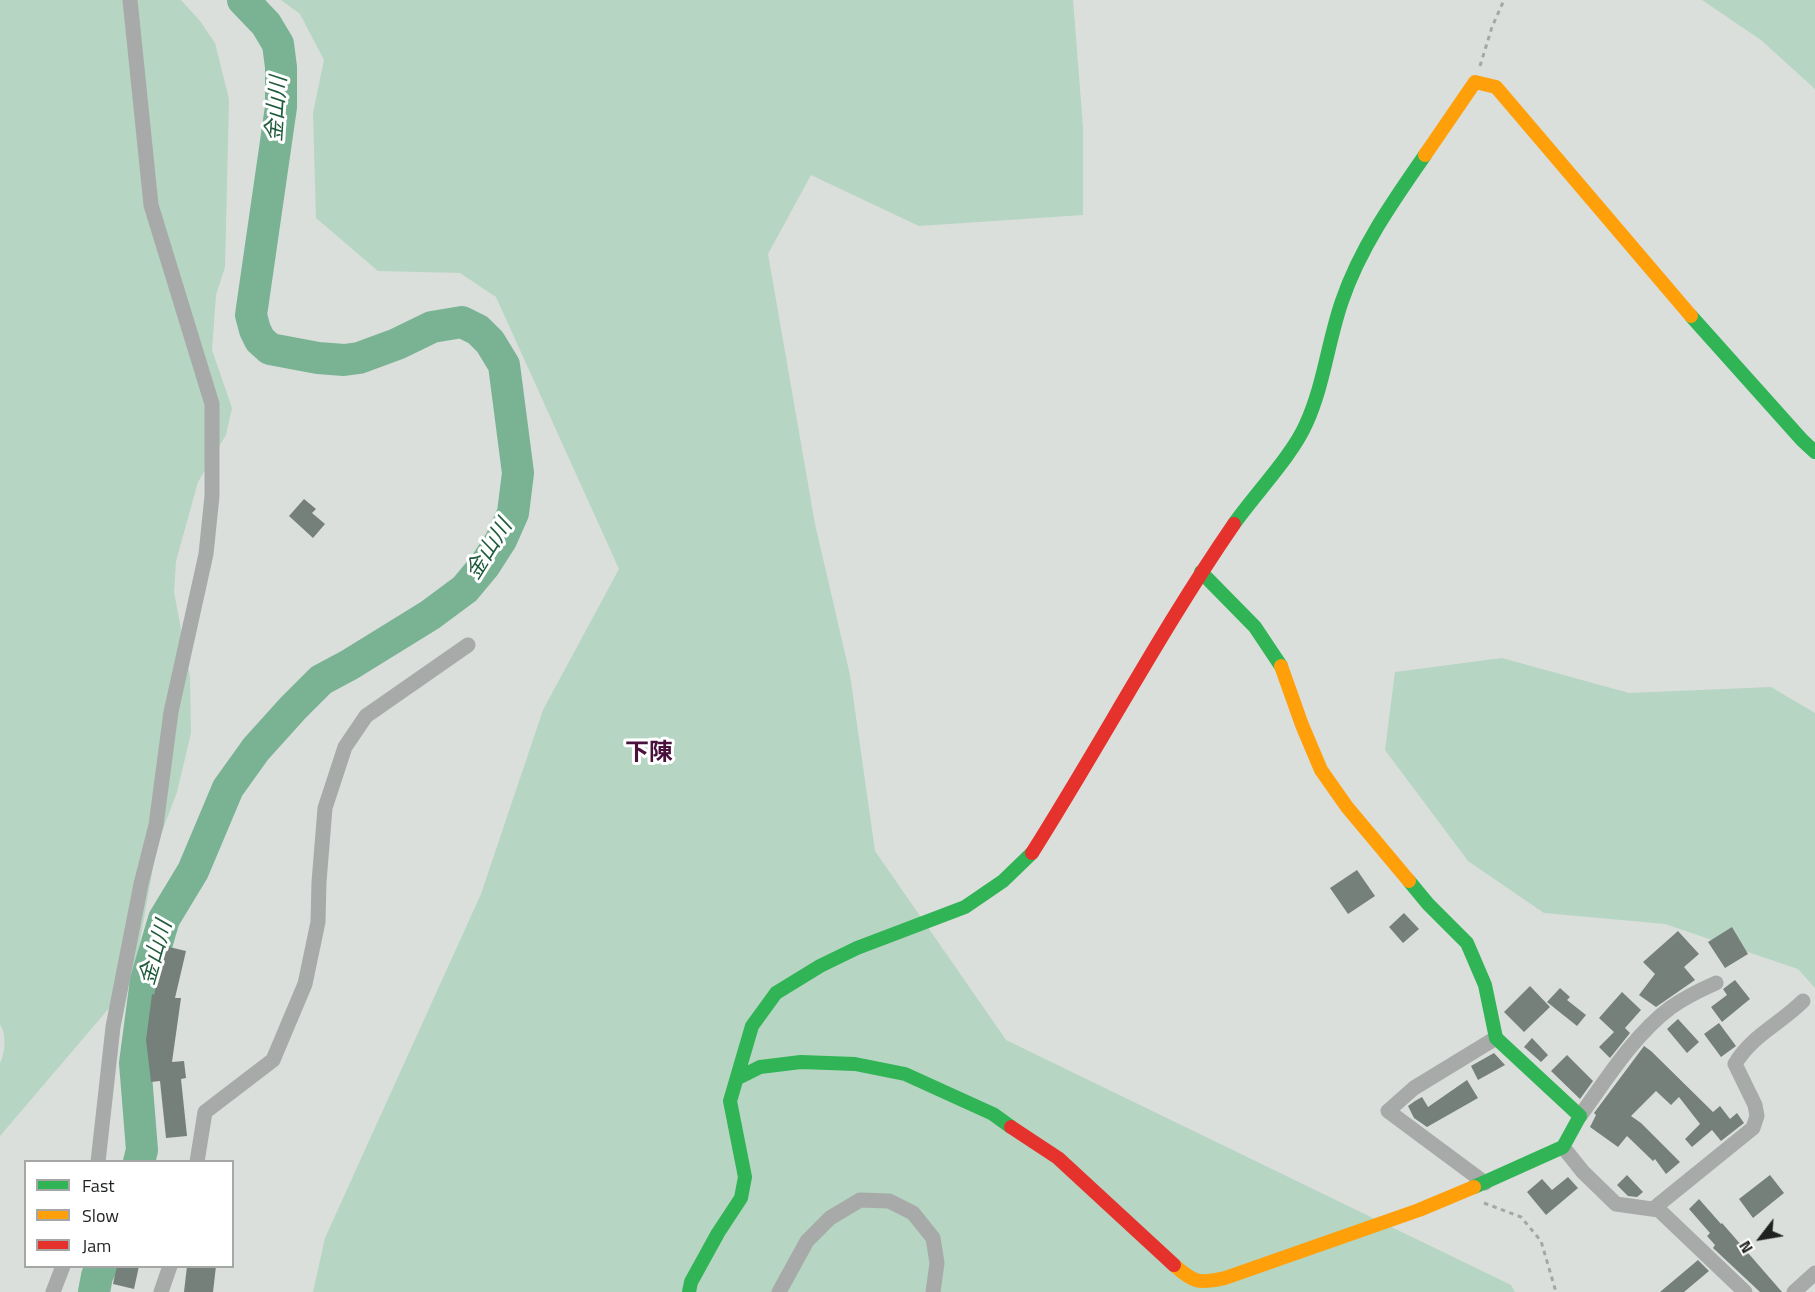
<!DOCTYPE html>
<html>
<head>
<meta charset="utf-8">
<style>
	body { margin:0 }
	#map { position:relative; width:1815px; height:1292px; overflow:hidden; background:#dadfdc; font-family:"Titillium Web",sans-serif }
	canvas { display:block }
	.legend { position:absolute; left:24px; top:1160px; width:210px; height:108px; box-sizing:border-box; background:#fff; border:2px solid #a5a7a6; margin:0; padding:8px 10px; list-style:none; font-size:18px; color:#1f2220 }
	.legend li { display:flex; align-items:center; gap:12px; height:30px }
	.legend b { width:30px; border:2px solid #a5a7a6 }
	.north { position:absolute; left:1731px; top:1208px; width:60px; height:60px; -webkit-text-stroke:4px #fff; paint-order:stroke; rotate:239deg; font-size:16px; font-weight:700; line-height:24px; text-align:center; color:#1f2220 }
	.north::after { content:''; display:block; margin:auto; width:21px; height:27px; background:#1f2220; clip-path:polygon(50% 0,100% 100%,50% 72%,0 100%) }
</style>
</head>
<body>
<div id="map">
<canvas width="1815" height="1292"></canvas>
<ul class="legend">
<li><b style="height:8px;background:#30b455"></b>Fast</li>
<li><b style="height:8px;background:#ff9f0a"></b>Slow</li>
<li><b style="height:8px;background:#e5322d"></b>Jam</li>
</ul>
<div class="north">N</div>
</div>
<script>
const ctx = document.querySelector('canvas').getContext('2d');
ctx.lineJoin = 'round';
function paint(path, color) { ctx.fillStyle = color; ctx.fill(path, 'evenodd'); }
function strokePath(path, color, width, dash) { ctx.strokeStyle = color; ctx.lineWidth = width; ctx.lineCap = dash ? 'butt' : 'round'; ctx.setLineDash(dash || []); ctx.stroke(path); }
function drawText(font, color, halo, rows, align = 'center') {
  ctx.font = font + ' "Titillium Web","Noto Sans JP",sans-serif'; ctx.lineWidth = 6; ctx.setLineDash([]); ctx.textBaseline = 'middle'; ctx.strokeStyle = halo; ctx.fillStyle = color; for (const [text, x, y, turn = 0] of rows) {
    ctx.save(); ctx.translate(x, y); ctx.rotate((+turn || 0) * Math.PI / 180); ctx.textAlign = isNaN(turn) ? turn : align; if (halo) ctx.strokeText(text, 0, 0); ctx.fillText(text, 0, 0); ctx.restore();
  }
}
const green = new Path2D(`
	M 0,0 L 181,0 L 200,21 L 215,43 L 229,99 L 225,267 L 216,295 L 212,350 L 232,408 L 226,435 L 198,482 L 176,561 L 174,592 L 190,677 L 191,733 L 177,792 L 157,845 L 133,980 L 0,1136 L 0,1063 C 5,1054 7,1034 0,1025 Z
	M 281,0 L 1073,0 L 1083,127 L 1083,215 L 919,226 L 811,175 L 768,254 L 815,524 L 850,675 L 875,851 L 1006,1040 L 1511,1285 L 1515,1292 L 313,1292 L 325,1238 L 481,894 L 543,710 L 619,569 L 496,297 L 460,273 L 378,271 L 316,218 L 313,113 L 324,60 L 300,14 Z
	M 1702,0 L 1815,0 L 1815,89 L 1761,40 Z
	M 1502,658 L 1629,693 L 1771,687 L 1815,713 L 1815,988 L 1798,969 L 1665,924 L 1544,913 L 1468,861 L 1385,750 L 1395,672 Z`);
const river = new Path2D(`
	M 139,1162 L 142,1150 L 135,1063 L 146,980 L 164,919 L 193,871 L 228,788 L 256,749 L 293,708 L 321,680 L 349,665 L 430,615 L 465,589 L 485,565 L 501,540 L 513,513 L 518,473 L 504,365 L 490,342 L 478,330 L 462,322 L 432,327 L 397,344 L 359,358 L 344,360 L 318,358 L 270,349 L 260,340 L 255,330 L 251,315 L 281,107 L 281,67 L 278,44 L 266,24 L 243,0
	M 94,1292 L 97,1276 L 102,1266`);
const building = new Path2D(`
	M 304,499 L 316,509 L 312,513 L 325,524 L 313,538 L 289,516 Z
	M 1357,870 L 1375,896 L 1348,914 L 1330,888 Z
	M 1404,913 L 1419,929 L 1403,943 L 1389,927 Z
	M 1732,927 L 1748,954 L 1725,968 L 1708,942 Z
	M 1678,931 L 1699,954 L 1684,967 L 1695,980 L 1656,1007 L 1639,995 L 1655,974 L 1643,962 Z
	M 165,946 L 186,951 L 175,998 L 181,998 L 172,1062 L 184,1061 L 186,1078 L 181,1079 L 187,1136 L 166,1138 L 160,1081 L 151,1082 L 146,1040 L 152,994 L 154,995 Z
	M 1735,980 L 1750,999 L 1722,1022 L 1711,1007 L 1727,995 L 1723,989 Z
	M 1530,986 L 1550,1007 L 1524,1032 L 1504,1012 Z
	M 1560,988 L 1570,997 L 1567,1000 L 1586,1015 L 1577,1026 L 1547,1002 Z
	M 1622,992 L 1641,1010 L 1625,1028 L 1630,1033 L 1610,1058 L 1599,1047 L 1614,1032 L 1599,1018 Z
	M 1678,1019 L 1699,1042 L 1687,1053 L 1667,1029 Z
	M 1719,1023 L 1736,1046 L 1721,1057 L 1704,1034 Z
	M 1532,1038 L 1548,1055 L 1541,1062 L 1524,1047 Z
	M 1644,1046 L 1651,1051 L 1713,1112 L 1720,1106 L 1730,1119 L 1737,1113 L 1744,1123 L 1721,1141 L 1712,1130 L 1692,1147 L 1685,1139 L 1700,1124 L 1679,1097 L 1671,1105 L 1656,1091 L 1631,1116 L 1641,1123 L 1680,1162 L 1666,1174 L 1655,1159 L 1653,1161 L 1627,1136 L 1618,1147 L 1590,1127 L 1596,1115 L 1594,1113 Z
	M 1494,1053 L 1505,1065 L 1478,1080 L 1471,1066 Z
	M 1567,1055 L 1593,1081 L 1580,1099 L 1551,1071 Z
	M 1467,1080 L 1478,1098 L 1427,1127 L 1414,1118 L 1408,1106 L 1415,1101 L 1422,1097 L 1428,1107 Z
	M 1627,1175 L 1643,1192 L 1637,1197 L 1628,1196 L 1617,1185 Z
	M 1770,1175 L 1784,1193 L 1753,1218 L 1739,1199 Z
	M 1568,1177 L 1578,1188 L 1546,1215 L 1527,1192 L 1542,1179 L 1552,1190 Z
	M 1699,1199 L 1721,1224 L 1722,1223 L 1782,1292 L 1760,1292 L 1713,1248 L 1715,1245 L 1707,1236 L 1710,1233 L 1689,1209 Z
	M 1698,1260 L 1709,1271 L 1684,1292 L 1660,1292 Z
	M 117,1266 L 139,1266 L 134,1289 L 113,1284 Z
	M 187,1266 L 216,1266 L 213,1292 L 184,1292 Z`);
const path = new Path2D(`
	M 1480,66 L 1492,27 L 1504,0
	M 1484,1203 L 1521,1217 L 1541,1241 L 1556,1292`);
const street = new Path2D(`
	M 1580,1116 C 1606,1080 1634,1035 1670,1008 C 1684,998 1700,990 1716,983
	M 1563,1147 L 1583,1172 L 1616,1204 L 1659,1210 L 1745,1292
	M 98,1162 L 113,1027 L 141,884 L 156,825 L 171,712 L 206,554 L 212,496 L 212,404 L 151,205 L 130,0
	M 197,1162 L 205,1112 L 273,1060 L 305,984 L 318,922 L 319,882 L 325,808 L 345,747 L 366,716 L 468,645
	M 1485,1183 L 1388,1111 L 1414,1088 L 1496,1038
	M 1653,1209 L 1753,1128 L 1757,1116 L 1755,1105 L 1735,1064 C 1751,1036 1780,1024 1803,1001
	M 53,1292 L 63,1266
	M 161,1292 L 170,1266
	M 779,1292 L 807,1241 L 830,1218 L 860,1200 L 889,1201 L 913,1213 L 933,1238 L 937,1263 L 933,1292
	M 1794,1292 L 1815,1273`);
const fast = new Path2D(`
	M 1691,316 L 1802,440 L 1815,452
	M 1234,524 C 1255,494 1292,456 1306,424 C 1324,385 1328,341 1342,301 C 1360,248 1393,201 1425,155
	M 1201,572 L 1255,627 L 1281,666
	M 1409,881 L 1428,904 L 1467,943 L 1485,985 L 1496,1038 L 1580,1116 L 1563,1147 L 1474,1187
	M 738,1078 L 760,1067 L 801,1062 L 855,1064 L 905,1074 L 993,1114 L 1011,1127
	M 689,1292 L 691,1282 L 718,1233 L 741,1198 L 745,1177 L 730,1101 L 752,1026 L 776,993 L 820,966 L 857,948 L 965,907 L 1003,881 L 1032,853`);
const slow = new Path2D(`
	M 1425,155 L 1475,82 L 1496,87 L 1691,316
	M 1281,666 L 1302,725 L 1321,770 L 1347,807 L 1409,881
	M 1174,1265 C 1194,1283 1199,1284 1225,1278 L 1419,1210 L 1474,1187`);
const jam = new Path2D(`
	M 1032,853 C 1101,744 1161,630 1234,524
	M 1011,1127 L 1058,1158 L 1174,1265`);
const waterNames = [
	["金山川",278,109,-86],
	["金山川",490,550,-58],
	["金山川",157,953,-74]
];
const quarterNames = [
	["下陳",649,754]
];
paint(green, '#b6d5c2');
strokePath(river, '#79b393', 32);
paint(building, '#75807a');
strokePath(path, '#a5a7a6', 3, [4.5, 4.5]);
strokePath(street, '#a8aaa9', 15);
strokePath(fast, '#30b455', 14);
strokePath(slow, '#ff9f0a', 14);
strokePath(jam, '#e5322d', 14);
drawText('italic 22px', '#1f5b3c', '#fff', waterNames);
drawText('bold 24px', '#49113c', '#fff', quarterNames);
</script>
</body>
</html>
